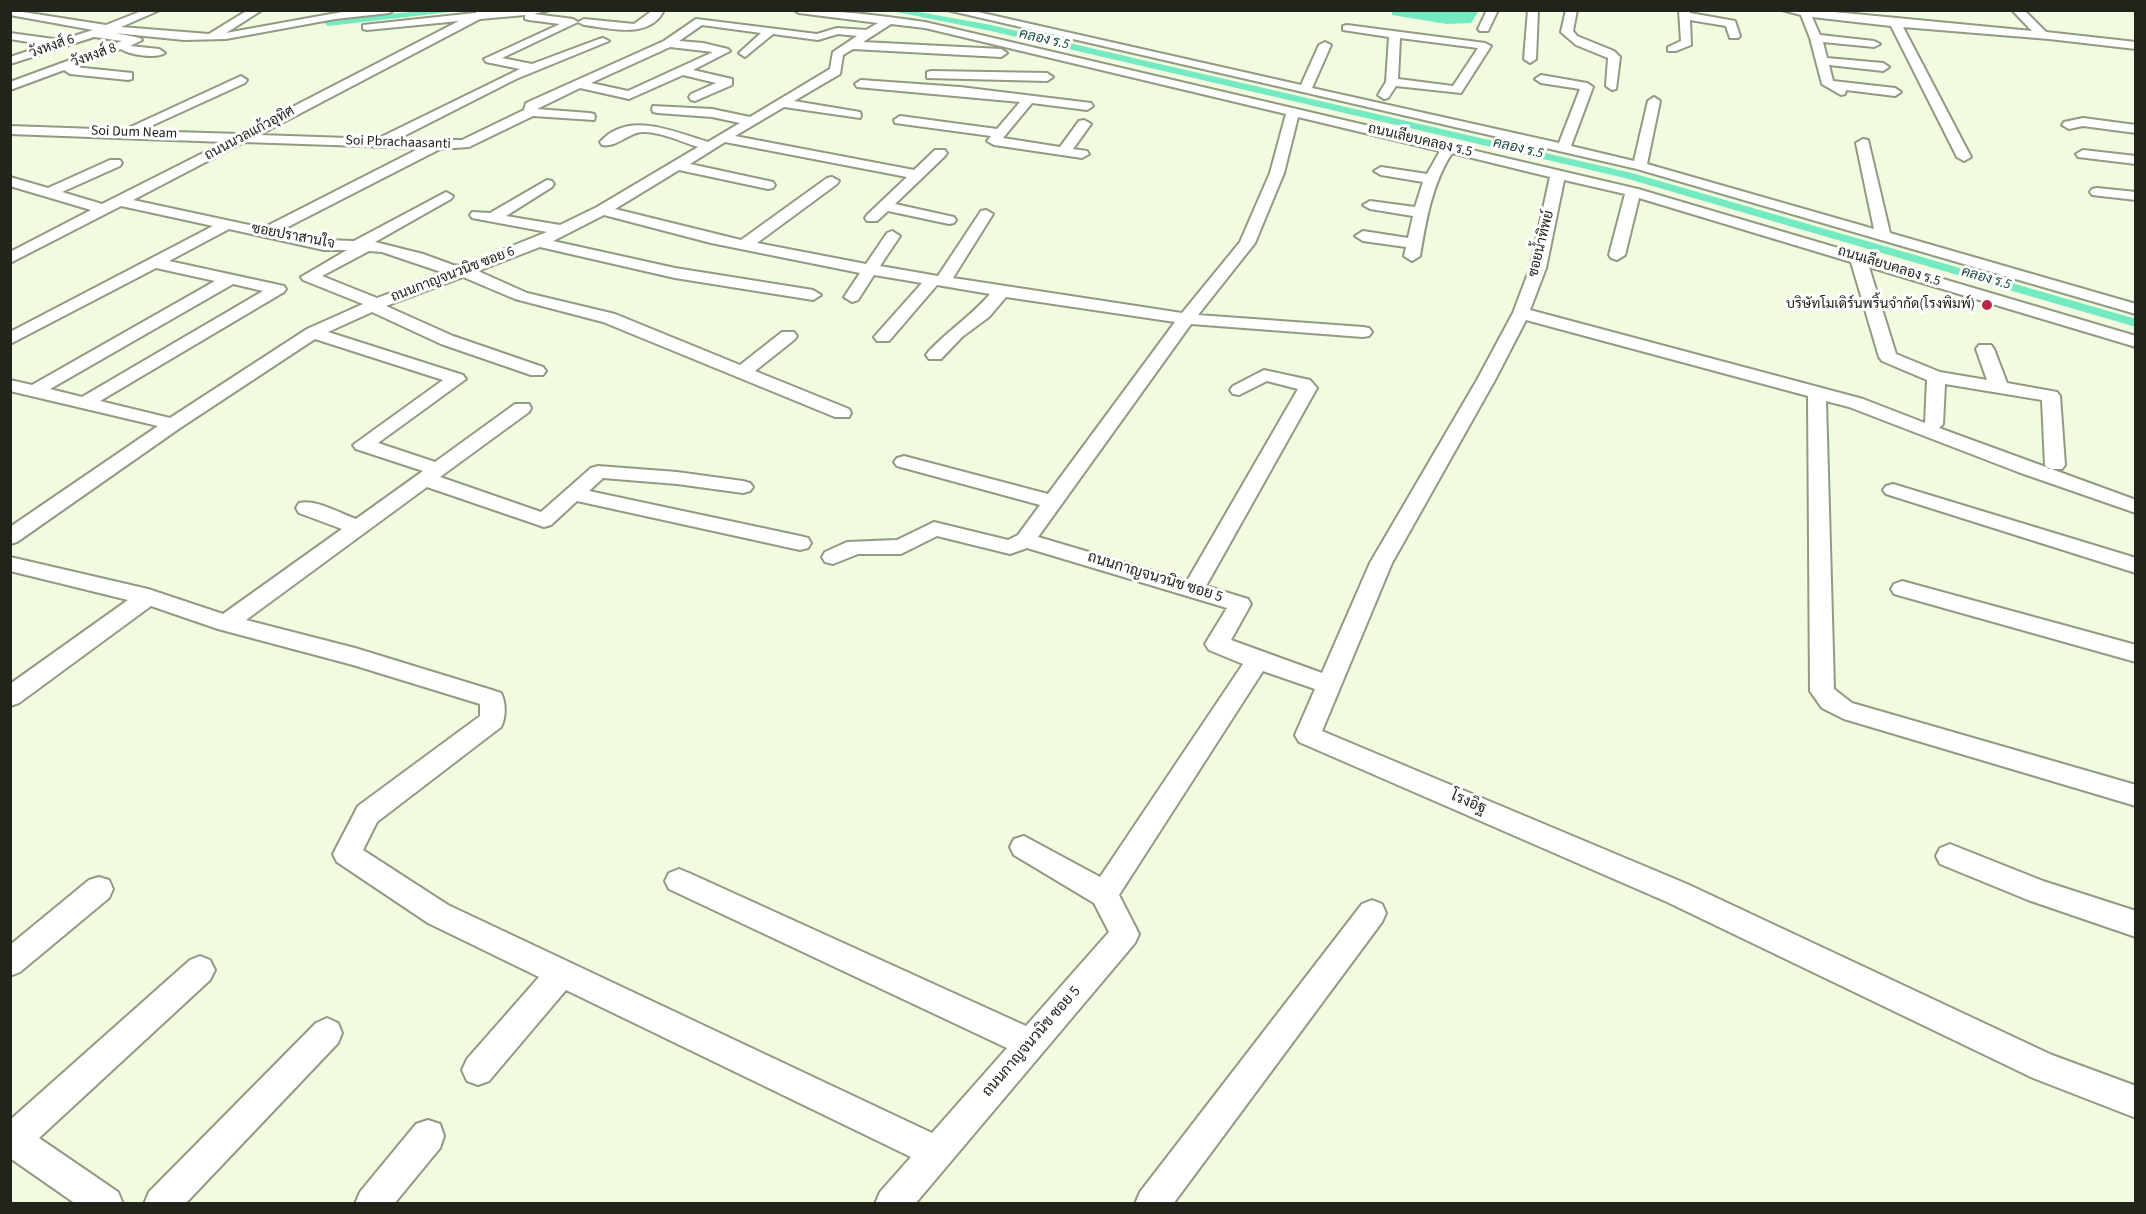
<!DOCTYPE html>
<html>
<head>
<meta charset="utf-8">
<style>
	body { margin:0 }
	#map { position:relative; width:2146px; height:1214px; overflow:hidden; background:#f0fbe0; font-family:"Source Sans 3",sans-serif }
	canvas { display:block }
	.frame { position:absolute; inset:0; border:12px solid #20241b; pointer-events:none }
</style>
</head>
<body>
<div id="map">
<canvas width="2146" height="1214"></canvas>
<div class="frame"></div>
</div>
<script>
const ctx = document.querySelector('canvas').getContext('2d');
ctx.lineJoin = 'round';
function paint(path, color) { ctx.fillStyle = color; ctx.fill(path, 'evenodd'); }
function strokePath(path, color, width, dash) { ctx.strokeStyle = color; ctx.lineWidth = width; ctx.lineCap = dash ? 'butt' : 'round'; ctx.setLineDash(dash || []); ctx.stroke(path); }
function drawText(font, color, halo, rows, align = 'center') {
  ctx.font = font + ' "Source Sans 3",Sarabun,sans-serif'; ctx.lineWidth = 6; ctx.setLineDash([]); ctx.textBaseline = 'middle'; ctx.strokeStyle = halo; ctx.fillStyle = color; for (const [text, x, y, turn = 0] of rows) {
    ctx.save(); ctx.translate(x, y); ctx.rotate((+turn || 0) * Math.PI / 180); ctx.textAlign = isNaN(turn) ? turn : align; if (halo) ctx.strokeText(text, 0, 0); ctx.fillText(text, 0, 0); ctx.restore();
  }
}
const water = new Path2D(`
	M 1476,10 L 1478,12 L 1471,23 L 1447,24 L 1392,15 L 1392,10 Z`);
const canal = new Path2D(`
	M 431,10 L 467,10 L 328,26 L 324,23 L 328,20 Z
	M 887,10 L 908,10 L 991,25 L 1632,173 L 2136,319 L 2136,327 L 1625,178 L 991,31 Z`);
const minor = new Path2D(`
	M 10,10 L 106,25 L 144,10 L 160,10 L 121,27 L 209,34 L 248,10 L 262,10 L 226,33 L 342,12 L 394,10 L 389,13 L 335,19 L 226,39 L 184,40 L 115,33 L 140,38 L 142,40 L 130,46 L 159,49 L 165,53 C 157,59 130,55 121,49 L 74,67 L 132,73 L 132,79 L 128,80 L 70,74 L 64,70 L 10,90 L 10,82 L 122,41 L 94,37 L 10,64 L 10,57 L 47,45 L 10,39 L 10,33 L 61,40 L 93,30 L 10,15 Z
	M 481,10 L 550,10 L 534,14 L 573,19 L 578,22 L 584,19 L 634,24 L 653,10 L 664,10 C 650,40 609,28 584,25 L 578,22 L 502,58 L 532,64 L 599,39 L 603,38 L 609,41 L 516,79 L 396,140 L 462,140 L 524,110 L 526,103 L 664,41 L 696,19 L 817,34 L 837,28 L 866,30 L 878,23 L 799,13 L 794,10 C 838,10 881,16 925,22 L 1638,189 L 2136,336 L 2136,347 L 1869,267 L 1896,354 L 1940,372 L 1987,380 L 1976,349 L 1979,345 L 1991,345 L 1994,349 L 2007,383 L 2057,392 L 2060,396 L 2065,465 L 2062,469 L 2048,469 L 2045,465 L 2042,400 L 1945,384 L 1943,424 L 1939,428 L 2136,500 L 2136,513 L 2018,472 L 1849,407 L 1826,401 L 1834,689 L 1852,703 L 2136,785 L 2136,806 L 1844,719 L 1822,708 L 1810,691 L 1808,396 L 1526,320 L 1495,380 L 1392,563 L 1322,731 L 1687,884 L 2052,1055 L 2136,1086 L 2136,1118 L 2033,1078 L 1667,902 L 1299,742 L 1295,735 L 1315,689 L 1263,671 L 1119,895 L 1139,934 L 1135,943 L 915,1204 L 875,1204 L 880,1192 L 911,1157 L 566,990 L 489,1081 L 478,1085 L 467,1081 L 462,1070 L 467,1059 L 539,977 L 428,923 L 337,862 L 333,854 L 358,806 L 480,716 L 480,704 L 353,665 L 218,629 L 151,606 L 19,703 L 10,706 L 10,684 L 128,600 L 10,571 L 10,557 L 148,589 L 223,614 L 342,529 L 299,513 L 296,508 L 299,503 C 316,499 339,513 356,519 L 423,471 L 356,449 L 353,445 L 443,380 L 315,339 L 180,428 L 17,542 L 10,544 L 10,527 L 158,426 L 10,391 L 10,380 L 32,385 L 215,281 L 156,268 L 10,344 L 10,332 L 213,226 L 121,206 L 10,263 L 10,252 L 91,210 L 10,186 L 10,177 L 48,188 L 110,160 L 120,160 L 122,163 L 120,166 L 62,192 L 102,204 L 225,142 L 10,134 L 10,126 L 124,130 L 241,76 L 247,80 L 245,83 L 140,131 L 240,134 L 459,21 L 367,30 L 363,29 L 363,25 L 475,13 ZM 525,15 L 525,19 L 529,20 L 560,24 L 484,59 L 486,62 L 520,69 L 377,139 L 259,135 L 480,19 ZM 891,24 L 925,28 L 1286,114 L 1270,173 L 1240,242 L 1182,313 L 953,278 L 993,214 L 986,210 L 981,211 L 938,276 L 880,266 L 900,236 L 892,231 L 887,233 L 866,264 L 757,243 L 837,184 L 839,181 L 832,177 L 827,178 L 741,240 L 615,209 L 679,170 L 768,189 L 773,188 L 775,185 L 773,182 L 690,164 L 725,142 L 907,177 L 867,215 L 865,218 L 867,221 L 877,221 L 888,211 L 949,224 L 954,223 L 956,220 L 954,217 L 895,204 L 945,156 L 947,153 L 945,150 L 935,150 L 914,170 L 735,136 L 784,107 L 860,118 L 861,115 L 860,112 L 794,101 L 840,74 L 843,55 L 853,49 L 1001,57 L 1007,53 L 1001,49 L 863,42 ZM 702,25 L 761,33 L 739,53 L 745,57 L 773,34 L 818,40 L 838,34 L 857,36 L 833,52 L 830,69 L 750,117 L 712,109 L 653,106 L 652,109 L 653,112 L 658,113 L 712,117 L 740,123 L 708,142 C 674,132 629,110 600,142 L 602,145 C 616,148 628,133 642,132 C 659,131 682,142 698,147 L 597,207 L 560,225 L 506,216 L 552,187 L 554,184 L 552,181 L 547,180 L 490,213 L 472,212 L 470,215 L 472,218 L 547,232 L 462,266 L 453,265 L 423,254 L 375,242 L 451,199 L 453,196 L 446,192 L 354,241 L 324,240 L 280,231 L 440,149 L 469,147 L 533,116 L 594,120 L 595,117 L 594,114 L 589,113 L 537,109 L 580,88 L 629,99 L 683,75 L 716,83 L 691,94 L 689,97 L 691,100 L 695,101 L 732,85 L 732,79 L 693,70 L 730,51 L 728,49 L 703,43 L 679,41 ZM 670,47 L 713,52 L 628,91 L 591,83 ZM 1298,117 L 1440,151 L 1427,174 L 1381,167 L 1374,171 L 1381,175 L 1423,182 L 1415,207 L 1370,201 L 1363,205 L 1370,209 L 1413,216 L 1408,238 L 1363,231 L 1355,236 L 1363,241 L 1406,247 L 1404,256 L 1412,261 L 1420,256 C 1426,220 1432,184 1452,153 L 1550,177 L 1530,268 L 1513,313 L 1477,380 L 1370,563 L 1322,673 L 1231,640 L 1251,604 L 1248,599 L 1206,586 L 1317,388 L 1310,380 L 1264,370 L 1233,386 L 1230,390 L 1233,394 L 1239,395 L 1267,381 L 1298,389 L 1187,581 L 1038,537 L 1191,324 L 1363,337 L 1369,336 L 1372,332 L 1369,328 L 1363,327 L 1198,315 L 1255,243 L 1284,173 ZM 244,142 L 420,148 L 263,228 L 133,200 ZM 1564,180 L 1625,194 L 1609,255 L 1611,258 L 1617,260 L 1625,255 L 1639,198 L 1851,262 L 1879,357 L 1882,361 L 1927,380 L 1925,423 L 1863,399 L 1530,310 L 1546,268 ZM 604,215 L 711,243 L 860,273 L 844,297 L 852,302 L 858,300 L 874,275 L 922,283 L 874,337 L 877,341 L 889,341 L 937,285 L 990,294 C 972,315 948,331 929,351 L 926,355 L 929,359 L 941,359 L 962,337 L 989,317 L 1006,297 L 1175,322 L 1048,494 L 904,456 L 897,458 L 894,462 L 897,466 L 1040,505 L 1018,535 L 1008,540 L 934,522 L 897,540 L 847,542 L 825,552 L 822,557 L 825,562 L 833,564 L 858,554 L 901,554 L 937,536 L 1010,554 L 1027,548 L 1227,608 L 1205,644 L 1209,650 L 1243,664 L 1100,877 L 1024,836 L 1014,839 L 1010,847 L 1014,855 L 1094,903 L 1109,932 L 1026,1026 L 689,873 L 679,869 L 669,873 L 665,881 L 669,889 L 1007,1048 L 932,1133 L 448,905 L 363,850 L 377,822 L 501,727 C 506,717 506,703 501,693 L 492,690 L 355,648 L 246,620 L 427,487 L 544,527 L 551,525 L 577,501 L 800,550 L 808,548 L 811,543 L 808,538 L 800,536 L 589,491 L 603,478 L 677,484 L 743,493 L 750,491 L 753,487 L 750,483 L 743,481 L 677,472 L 598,466 L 591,468 L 541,512 L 440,477 L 529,412 L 531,408 L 529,404 L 515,404 L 435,462 L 378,443 L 466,379 L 463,375 L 328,332 L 372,312 L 441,344 L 531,375 L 543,375 L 546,371 L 543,367 L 453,336 L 386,306 L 463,277 L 515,299 L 603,322 L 835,417 L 849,417 L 851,413 L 849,409 L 755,371 L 794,340 L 797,336 L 794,332 L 782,332 L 740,365 L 615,314 L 527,293 L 478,271 L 540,247 L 675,278 L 813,300 L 821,295 L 813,290 L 675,268 L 553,241 ZM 229,229 L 324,250 L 347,250 L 301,277 L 303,280 L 363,304 L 307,329 L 170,418 L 100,401 L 284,292 L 286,289 L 284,286 L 169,261 ZM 369,251 L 382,252 L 444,273 L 377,298 L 322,276 ZM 233,284 L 263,291 L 82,397 L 50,389 Z
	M 947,10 L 969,10 L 1301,85 L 1319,45 L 1325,42 L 1331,45 L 1312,88 L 1559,143 L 1580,89 L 1541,83 L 1535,79 L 1541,75 L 1587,83 L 1593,87 L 1571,146 L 1634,161 L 1648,101 L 1654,97 L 1660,101 L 1647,164 L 1874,229 L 1856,143 L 1863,139 L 1868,140 L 1890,233 L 2136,304 L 2136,314 L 1637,169 Z
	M 1487,10 L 1498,10 L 1488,31 L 1480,31 L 1478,29 Z
	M 1528,10 L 1538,10 L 1536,59 L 1530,63 L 1524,59 Z
	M 1566,10 L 1577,10 L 1573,31 L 1577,36 L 1614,51 L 1620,57 L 1616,89 L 1612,90 L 1606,86 L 1608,58 L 1576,45 L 1561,32 Z
	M 1679,10 L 1689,10 L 1690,13 L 1735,21 L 1740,36 L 1738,38 L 1730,38 L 1726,26 L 1690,20 L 1691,45 L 1676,51 L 1668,51 L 1668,47 L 1681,41 Z
	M 1782,10 L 1813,10 L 2032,31 L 2012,10 L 2024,10 L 2046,32 L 2136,42 L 2136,49 L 2049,39 L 1903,27 L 1971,157 L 1964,161 L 1957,157 L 1891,26 L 1812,17 L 1820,35 L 1874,41 L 1880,44 L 1874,47 L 1823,42 L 1827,58 L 1883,63 L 1889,67 L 1883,71 L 1829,65 L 1833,81 L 1895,88 L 1901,92 L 1895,96 L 1846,90 L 1845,94 L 1841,95 L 1822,84 L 1810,38 L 1801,15 Z
	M 1347,25 L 1485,43 L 1491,46 L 1461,93 L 1396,86 L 1388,98 L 1384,99 L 1378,95 L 1386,82 L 1389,37 L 1343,30 L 1343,26 ZM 1400,38 L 1478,48 L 1453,86 L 1398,79 Z
	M 931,71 L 1047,73 L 1053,77 L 1047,81 L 927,78 L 927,72 Z
	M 861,80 L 960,87 L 1091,103 L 1093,106 L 1087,110 L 1032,103 L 1003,138 L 1060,147 L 1079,121 L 1084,120 L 1091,124 L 1073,149 L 1087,151 L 1089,154 L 1082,158 L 994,145 L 987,141 L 991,136 L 895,123 L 894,120 L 900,116 L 997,129 L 1020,102 L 857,87 L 855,84 Z
	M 2083,118 L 2136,125 L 2136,133 L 2083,126 L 2069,129 L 2062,125 L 2064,122 Z
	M 2083,150 L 2136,156 L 2136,164 L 2078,157 L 2076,154 Z
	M 2097,188 L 2136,192 L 2136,200 L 2092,195 L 2090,192 L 2092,189 Z
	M 1893,484 L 2136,558 L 2136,573 L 1886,494 L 1883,490 L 1886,486 Z
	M 1902,581 L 2136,645 L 2136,662 L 1894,594 L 1891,589 L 1894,584 Z
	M 1950,844 L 2043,881 L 2136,911 L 2136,937 L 2028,900 L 1940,864 L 1936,856 L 1940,848 Z
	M 99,877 L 109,880 L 113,889 L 109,898 L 20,972 L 10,976 L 10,945 L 89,880 Z
	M 1372,900 L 1382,904 L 1386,913 L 1382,922 L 1173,1204 L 1135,1204 L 1140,1192 L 1362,904 Z
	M 200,956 L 210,960 L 215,970 L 210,980 L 39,1138 L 118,1192 L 123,1204 L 76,1204 L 10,1158 L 10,1120 L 190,960 Z
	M 327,1018 L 338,1023 L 342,1033 L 338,1043 L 185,1204 L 144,1204 L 149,1192 L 316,1023 Z
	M 428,1120 L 440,1124 L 444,1136 L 440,1148 L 394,1204 L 355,1204 L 360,1192 L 416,1124 Z`);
const markers = [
	[1987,305,6,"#b92747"]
];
const farWaternames = [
	["คลอง ร.5",1044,40,13],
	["คลอง ร.5",1518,149,13],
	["คลอง ร.5",1986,279,16]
];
const farStreetnames = [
	["วังหงส์ 6",52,47,-19],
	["วังหงส์ 8",94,56,-20],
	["Soi Dum Neam",134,133,2],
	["ถนนนวลแก้วอุทิศ",250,134,-28],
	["ถนนเลียบคลอง ร.5",1420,141,13],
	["Soi Pbrachaasanti",398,143,2],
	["ซอยปราสานใจ",293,237,11],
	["ซอยน้ำทิพย์",1542,244,-76],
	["ถนนเลียบคลอง ร.5",1889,267,17],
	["ถนนกาญจนวนิช ซอย 6",453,275,-21]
];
const farPoinames = [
	["บริษัทโมเดิร์นพริ้นจำกัด(โรงพิมพ์)",1975,305]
];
const streetNames = [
	["ถนนกาญจนวนิช ซอย 5",1155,578,17],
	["โรงอิฐ",1468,803,23],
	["ถนนกาญจนวนิช ซอย 5",1032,1042,-49]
];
paint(water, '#74eac2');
paint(canal, '#74eac2');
strokePath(minor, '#919a82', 4);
paint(minor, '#fff');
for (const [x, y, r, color] of markers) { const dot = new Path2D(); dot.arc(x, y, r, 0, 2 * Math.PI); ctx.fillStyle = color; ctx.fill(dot); strokePath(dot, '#fff', 2); }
drawText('italic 14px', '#134737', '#fff', farWaternames);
drawText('14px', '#20241b', '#fff', farStreetnames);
drawText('14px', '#20241b', '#fff', farPoinames, 'right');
drawText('15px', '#20241b', '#fff', streetNames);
</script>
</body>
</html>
